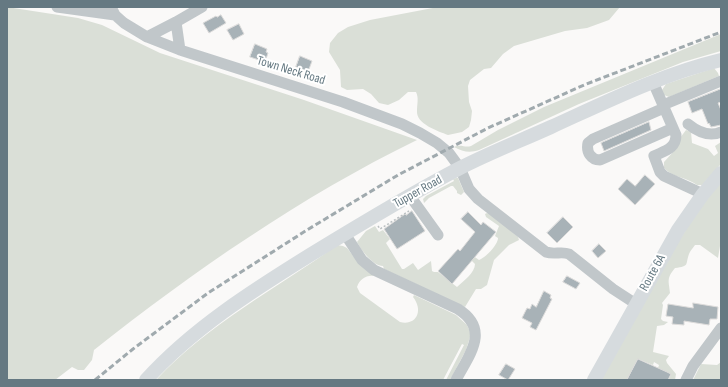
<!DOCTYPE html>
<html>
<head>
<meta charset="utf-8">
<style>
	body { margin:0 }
	#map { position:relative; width:728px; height:387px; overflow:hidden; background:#faf9f8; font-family:"Sofia Sans Condensed",sans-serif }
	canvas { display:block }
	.frame { position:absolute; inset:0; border:8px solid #657982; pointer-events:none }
</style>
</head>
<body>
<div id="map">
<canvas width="728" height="387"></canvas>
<div class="frame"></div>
</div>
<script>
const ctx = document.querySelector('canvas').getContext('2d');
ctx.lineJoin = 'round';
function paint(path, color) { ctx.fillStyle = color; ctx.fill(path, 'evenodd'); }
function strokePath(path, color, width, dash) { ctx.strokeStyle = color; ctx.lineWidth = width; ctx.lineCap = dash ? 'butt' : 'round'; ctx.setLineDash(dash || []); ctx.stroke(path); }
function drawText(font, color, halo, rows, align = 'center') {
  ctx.font = font + ' "Sofia Sans Condensed",sans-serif'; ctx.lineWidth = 4; ctx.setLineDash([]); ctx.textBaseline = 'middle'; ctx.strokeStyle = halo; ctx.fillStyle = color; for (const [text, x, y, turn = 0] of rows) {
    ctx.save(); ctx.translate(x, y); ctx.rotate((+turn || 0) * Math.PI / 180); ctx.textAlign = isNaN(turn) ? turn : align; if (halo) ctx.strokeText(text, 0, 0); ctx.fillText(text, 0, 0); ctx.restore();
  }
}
const green = new Path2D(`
	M 7,7 L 78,18 L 102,25 L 160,53 L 304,100 L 417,140 C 302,196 194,271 94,350 L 92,360 L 84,370 L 78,370 L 72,367 L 55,380 L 7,380 Z
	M 438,7 L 620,7 L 609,20 L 587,28 L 565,31 L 514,46 L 503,54 L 491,68 L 484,69 L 470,80 L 468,86 L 469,102 L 472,111 L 471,120 L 469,127 L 462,132 L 448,135 C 438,131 416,124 417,111 C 417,104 419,98 416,92 L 408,92 L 399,100 L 388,105 L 379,103 L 371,94 L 363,89 L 347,90 L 341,87 L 340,70 L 329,52 L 330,43 L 338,33 L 348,27 L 370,20 Z
	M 721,34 L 721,51 L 683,62 L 579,104 L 479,150 C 470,153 463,152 454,147 C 461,144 465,148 471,146 L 498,130 L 544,107 Z
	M 714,68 L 718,73 L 719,76 L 669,97 L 664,95 L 662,90 L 666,84 Z
	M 686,130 L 691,132 L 692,143 L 708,149 L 714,156 L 718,153 L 715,146 L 721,142 L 721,164 L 702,185 L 697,185 C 687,177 673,178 664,168 L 664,162 L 674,151 L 680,138 Z
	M 456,178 L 458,178 L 464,192 L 461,195 L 457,193 L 457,191 L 453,186 L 451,186 L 429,198 L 424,203 L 423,199 L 426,196 L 454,181 L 453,179 Z
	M 721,181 L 721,244 L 720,246 L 718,258 L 700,245 L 695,245 C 693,248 690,251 689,254 C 685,265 690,266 675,268 C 666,279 669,281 670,293 L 662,303 L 663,305 L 661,319 L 663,321 L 668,322 L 664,325 L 657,326 L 653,352 L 669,356 L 666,360 L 667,363 L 676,374 L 675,380 L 669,379 L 671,374 L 658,368 L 659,365 L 654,362 L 653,365 L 638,359 L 627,380 L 600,380 L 653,284 L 696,213 Z
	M 487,213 L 492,214 L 518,237 L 519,240 L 509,245 L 494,260 L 487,285 L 481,289 L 476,289 L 465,307 L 384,269 L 383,266 C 373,266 361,250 357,242 L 366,231 L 375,226 L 379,232 L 383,230 L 390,239 L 386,243 L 402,269 L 404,269 L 413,263 L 418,270 L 431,261 L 432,271 L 434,272 L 438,272 L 457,287 C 463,281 475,273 475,264 L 469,258 L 472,255 L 479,260 C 485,258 498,245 498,238 L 495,236 L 499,226 L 486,217 L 485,214 Z
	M 337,245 L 343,246 L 347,248 L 358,262 L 374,276 C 366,275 360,279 357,287 L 360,293 L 400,322 C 416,326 424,311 413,297 L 414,295 L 456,315 L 467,325 L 471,334 L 466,350 L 450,380 L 446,380 L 464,345 L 462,344 L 443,380 L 156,380 C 208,324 276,289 337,245 Z
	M 721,362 L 721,380 L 693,380 L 701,364 L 717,365 Z`);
const building = new Path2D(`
	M 221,15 L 226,23 L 209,33 L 203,23 L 216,16 L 217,17 Z
	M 239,24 L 244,34 L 233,40 L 227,30 Z
	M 255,44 L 267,49 L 266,52 L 268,53 L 265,62 L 250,57 Z
	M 300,56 L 312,61 L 308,72 L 296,67 Z
	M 721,89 L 721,102 L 718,103 L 721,110 L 721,125 L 711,127 L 709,123 L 708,124 L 702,109 L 692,113 L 688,102 Z
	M 649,122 L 651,130 L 604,151 L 601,143 Z
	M 645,175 L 655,184 L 635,205 L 618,189 L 627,179 L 635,186 Z
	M 412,211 L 425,231 L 397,249 L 384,229 L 405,214 L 406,215 Z
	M 468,212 L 481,225 L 483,222 L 496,232 L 452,284 L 438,271 L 458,249 L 460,251 L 475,232 L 461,219 Z
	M 563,217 L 573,227 L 557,243 L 547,233 Z
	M 599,244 L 606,251 L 598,258 L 592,251 Z
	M 567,276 L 580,283 L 576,289 L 563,282 Z
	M 544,291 L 551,295 L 550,298 L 552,299 L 536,330 L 530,327 L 532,323 L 522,318 L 527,308 L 530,309 L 532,304 L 536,307 Z
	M 693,303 L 718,307 L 717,319 L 710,319 L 709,325 L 684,321 L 684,325 L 672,324 L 673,317 L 666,316 L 668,304 L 693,308 Z
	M 638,359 L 667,372 L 671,374 L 668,380 L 627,380 Z
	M 506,364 L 515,369 L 508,380 L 499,375 Z`);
const path = new Path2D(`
	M 378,226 L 380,229 L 409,211`);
const minor = new Path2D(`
	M 57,7 L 115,15
	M 111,7 L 115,15 L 124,23 L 147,37 L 180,50 L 343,102 L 402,124 L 420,133 L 437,143 L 449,153 L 460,168 L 469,189 L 478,199 L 546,252 C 554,255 562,251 569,254 L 613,289 L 636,304
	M 147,37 L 176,22
	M 180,50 L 176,22 L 202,7
	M 653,82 L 676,135 C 676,149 664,151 654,156 L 660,172 L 664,176 L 703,194
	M 663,105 L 721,81
	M 664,108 L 593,139 L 588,143 C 586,152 591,160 600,160 L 673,128
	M 688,124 C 698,132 710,137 721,132
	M 410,196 L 438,235
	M 345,234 L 362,260 L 374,270 L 458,309 C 491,330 469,355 456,380
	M 686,380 L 693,366 L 721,328`);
const major = new Path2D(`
	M 146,380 C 192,329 252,291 310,255 C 359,225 408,195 460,168 C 489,153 520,141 551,127 C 606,102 662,74 721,60
	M 594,380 L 678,230 L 703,194 L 721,173`);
const rail = new Path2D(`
	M 95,380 L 133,349 L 208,293 L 307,230 L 398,175 L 488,128 L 584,85 L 721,32`);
const streetNames = [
	["Town Neck Road",291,71,17],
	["Tupper Road",418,192,-29],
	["Route 6A",653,273,-61]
];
paint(green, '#dadfd7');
paint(building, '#a8b2b7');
strokePath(building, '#dcdbda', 1);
strokePath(path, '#bbc0c2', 1.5, [2, 2]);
strokePath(minor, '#c1c7ca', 11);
strokePath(major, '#d6dbde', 14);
strokePath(rail, '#a0aaae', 3, [6, 3]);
drawText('13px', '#657982', '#fff', streetNames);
</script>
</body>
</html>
